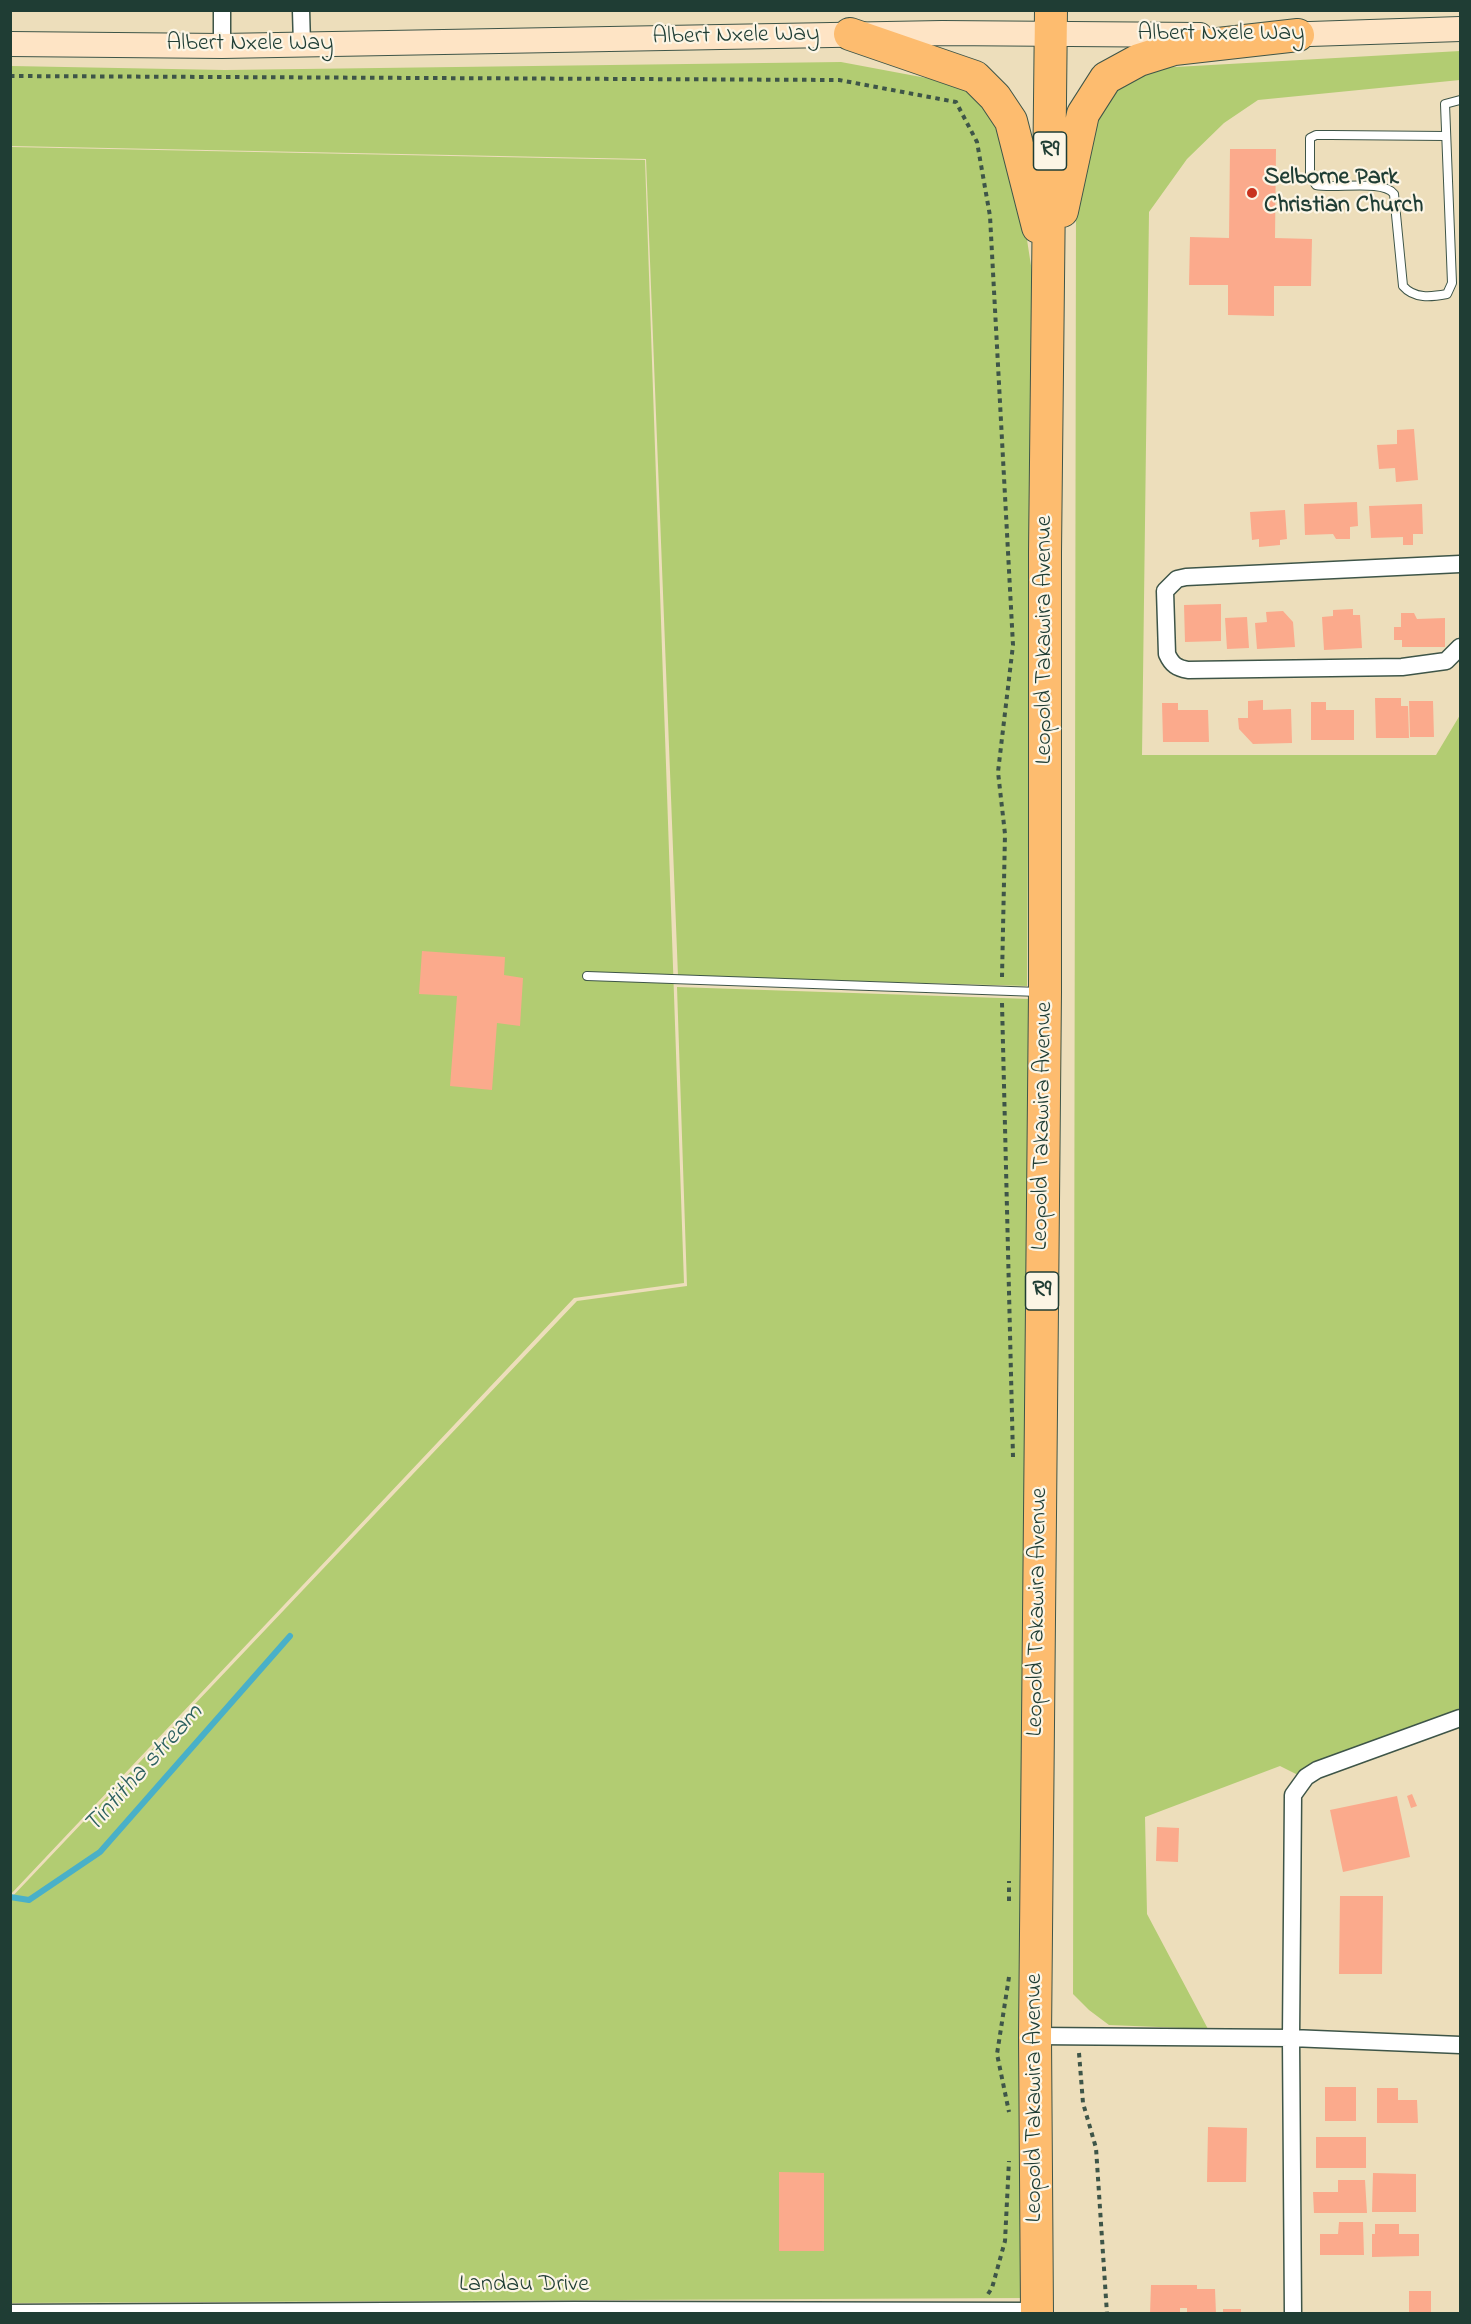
<!DOCTYPE html>
<html>
<head>
<meta charset="utf-8">
<style>
	body { margin:0 }
	#map { position:relative; width:1471px; height:2324px; overflow:hidden; background:#eddebb; font-family:"Indie Flower",sans-serif }
	canvas { display:block }
	.frame { position:absolute; inset:0; border:12px solid #1f3d34; pointer-events:none }
</style>
</head>
<body>
<div id="map">
<canvas width="1471" height="2324"></canvas>
<div class="frame"></div>
</div>
<script>
const ctx = document.querySelector('canvas').getContext('2d');
ctx.lineJoin = 'round';
function paint(path, color) { ctx.fillStyle = color; ctx.fill(path, 'evenodd'); }
function strokePath(path, color, width, dash) { ctx.strokeStyle = color; ctx.lineWidth = width; ctx.lineCap = dash ? 'butt' : 'round'; ctx.setLineDash(dash || []); ctx.stroke(path); }
function drawText(font, color, halo, rows, align = 'center') {
  ctx.font = font + ' "Indie Flower",sans-serif'; ctx.lineWidth = 4.5; ctx.setLineDash([]); ctx.textBaseline = 'middle'; ctx.strokeStyle = halo; ctx.fillStyle = color; for (const [text, x, y, turn = 0] of rows) {
    ctx.save(); ctx.translate(x, y); ctx.rotate((+turn || 0) * Math.PI / 180); ctx.textAlign = isNaN(turn) ? turn : align; if (halo) ctx.strokeText(text, 0, 0); ctx.fillText(text, 0, 0); ctx.restore();
  }
}
const green = new Path2D(`
	M 1460,51 L 1460,80 L 1258,100 L 1224,123 L 1187,159 L 1149,212 L 1142,755 L 1436,755 L 1460,715 L 1460,1714 L 1302,1777 L 1280,1766 L 1145,1817 L 1147,1914 L 1208,2029 L 1109,2025 L 1089,2010 L 1073,1994 L 1076,202 L 1094,115 L 1112,86 L 1140,69 Z
	M 841,62 L 969,86 L 1000,126 L 1023,214 L 1032,272 L 1027,986 L 678,976 L 646,159 L 11,146 L 11,66 L 225,70 Z
	M 11,147 L 645,160 L 684,1283 L 574,1298 L 11,1894 Z
	M 677,987 L 1030,999 L 1025,2298 L 11,2303 L 10,1899 L 577,1301 L 687,1286 Z`);
const stream = new Path2D(`
	M 10,1897 L 29,1900 L 100,1852 L 290,1636`);
const building = new Path2D(`
	M 1230,149 L 1276,149 L 1275,238 L 1312,239 L 1311,286 L 1274,286 L 1274,316 L 1228,315 L 1228,285 L 1189,285 L 1190,237 L 1229,238 Z
	M 1414,429 L 1418,480 L 1396,482 L 1395,468 L 1379,469 L 1377,445 L 1397,444 L 1397,430 Z
	M 1357,502 L 1358,526 L 1350,527 L 1350,539 L 1336,539 L 1333,534 L 1305,535 L 1304,504 Z
	M 1422,504 L 1423,534 L 1413,534 L 1413,545 L 1403,545 L 1403,537 L 1371,538 L 1369,506 Z
	M 1285,510 L 1287,539 L 1280,540 L 1280,545 L 1259,547 L 1259,539 L 1252,540 L 1250,512 Z
	M 1221,604 L 1221,641 L 1185,642 L 1184,605 Z
	M 1353,609 L 1353,615 L 1360,615 L 1362,648 L 1324,650 L 1322,617 L 1333,616 L 1333,610 Z
	M 1283,611 L 1293,622 L 1295,647 L 1257,649 L 1255,623 L 1267,622 L 1266,612 Z
	M 1401,613 L 1414,613 L 1417,619 L 1445,618 L 1445,647 L 1402,647 L 1402,640 L 1394,640 L 1394,627 L 1401,627 Z
	M 1247,617 L 1249,648 L 1227,649 L 1225,618 Z
	M 1375,698 L 1401,698 L 1401,706 L 1408,706 L 1409,738 L 1376,738 Z
	M 1263,700 L 1263,710 L 1291,709 L 1292,743 L 1253,744 L 1239,729 L 1238,718 L 1248,718 L 1248,701 Z
	M 1409,701 L 1433,701 L 1434,737 L 1410,737 Z
	M 1311,702 L 1326,702 L 1326,710 L 1354,710 L 1354,740 L 1311,740 Z
	M 1162,703 L 1178,703 L 1178,710 L 1208,710 L 1209,742 L 1163,742 Z
	M 422,951 L 505,957 L 504,975 L 523,978 L 520,1026 L 497,1023 L 492,1090 L 450,1086 L 457,996 L 419,994 Z
	M 1412,1794 L 1417,1806 L 1411,1808 L 1407,1796 Z
	M 1397,1796 L 1410,1857 L 1343,1872 L 1330,1810 Z
	M 1157,1827 L 1179,1828 L 1178,1862 L 1156,1861 Z
	M 1340,1896 L 1383,1896 L 1382,1974 L 1339,1974 Z
	M 1325,2087 L 1356,2087 L 1356,2121 L 1325,2121 Z
	M 1377,2088 L 1398,2088 L 1398,2100 L 1417,2100 L 1418,2123 L 1377,2123 Z
	M 1208,2127 L 1247,2128 L 1246,2182 L 1207,2182 Z
	M 1316,2137 L 1366,2137 L 1366,2168 L 1316,2168 Z
	M 779,2172 L 824,2173 L 824,2251 L 779,2251 Z
	M 1373,2173 L 1416,2174 L 1416,2212 L 1372,2212 Z
	M 1338,2180 L 1365,2180 L 1367,2213 L 1314,2213 L 1313,2192 L 1338,2192 Z
	M 1339,2222 L 1363,2222 L 1364,2255 L 1320,2255 L 1320,2234 L 1338,2234 Z
	M 1375,2224 L 1399,2224 L 1399,2234 L 1419,2234 L 1419,2256 L 1372,2257 L 1372,2234 L 1375,2234 Z
	M 1151,2285 L 1197,2285 L 1197,2289 L 1215,2289 L 1216,2314 L 1187,2314 L 1187,2308 L 1180,2308 L 1180,2314 L 1150,2314 Z
	M 1409,2291 L 1431,2291 L 1431,2314 L 1409,2314 Z
	M 1223,2309 L 1241,2309 L 1241,2314 L 1223,2314 Z`);
const path = new Path2D(`
	M 10,76 L 839,80 L 956,102 L 977,142 L 990,216 L 1013,645 L 998,772 L 1005,834 L 1002,977
	M 1002,1003 L 1013,1457
	M 1009,1901 L 1009,1881
	M 1009,1977 L 997,2054 L 1009,2112
	M 1079,2053 L 1083,2103 L 1096,2148 L 1107,2314
	M 988,2294 L 992,2288 L 1005,2241 L 1009,2161`);
const lane = new Path2D(`
	M 1445,136 L 1331,135 L 1316,135 L 1310,138 L 1310,176 L 1316,185 C 1335,189 1384,179 1394,194 L 1403,286 C 1414,299 1431,297 1447,294 L 1452,283 L 1445,104 L 1460,100
	M 587,976 L 1039,992`);
const street = new Path2D(`
	M 301,10 L 302,45
	M 222,46 L 222,10
	M 1460,564 L 1186,577 L 1177,579 L 1165,591 L 1167,654 C 1172,665 1177,668 1188,670 L 1402,667 L 1446,661 L 1460,647
	M 1035,2036 L 1291,2038 L 1460,2045
	M 10,2313 L 574,2310 L 1037,2311
	M 1293,2314 L 1291,2038 L 1293,1795 L 1306,1777 L 1317,1770 L 1460,1718`);
const secondary = new Path2D(`
	M 1280,35 L 1460,29
	M 10,44 L 222,46 L 942,33 L 1200,35`);
const highway = new Path2D(`
	M 850,34 L 975,77 L 995,97 L 1011,121 L 1038,227
	M 1062,211 L 1083,114 L 1106,78 L 1139,60 L 1174,49 L 1298,35
	M 1037,2314 L 1035,2036 L 1045,992 L 1045,552 L 1051,10`);
const markers = [
	[1252,193,6,"#c8321e"]
];
const shields = [
	[1050,151,33],
	[1042,1291,33]
];
const shieldNames = [
	["R9",1050,151],
	["R9",1042,1291]
];
const streetNames = [
	["Albert Nxele Way",1221,35],
	["Albert Nxele Way",736,37,-1],
	["Albert Nxele Way",250,45],
	["Leopold Takawira Avenue",1046,640,-90],
	["Leopold Takawira Avenue",1044,1126,-89],
	["Leopold Takawira Avenue",1039,1612,-89],
	["Leopold Takawira Avenue",1036,2098,-90],
	["Landau Drive",524,2286]
];
const poiNames = [
	["Selborne Park",1264,179],
	["Christian Church",1264,207]
];
const waterNames = [
	["Tintitha stream",145,1770,-48]
];
paint(green, '#b2cc72');
strokePath(stream, '#49b0c8', 6);
paint(building, '#fbaa8c');
strokePath(lane, '#3e5548', 10);
strokePath(street, '#3e5548', 19);
strokePath(secondary, '#3e5548', 26);
strokePath(highway, '#3e5548', 34);
strokePath(path, '#3e5548', 4, [4.5, 4.5]);
strokePath(lane, '#fff', 8);
strokePath(street, '#fff', 16);
strokePath(secondary, '#fee4c5', 24);
strokePath(highway, '#fdbc6f', 32);
for (const [x, y, r, color] of markers) { const dot = new Path2D(); dot.arc(x, y, r, 0, 2 * Math.PI); ctx.fillStyle = color; ctx.fill(dot); strokePath(dot, '#fcf5e5', 2); }
for (const [x, y, w] of shields) { const box = new Path2D(); box.roundRect(x - w / 2, y - 19, w, 38, 4.5); ctx.fillStyle = '#fcf5e5'; ctx.fill(box); strokePath(box, '#1f3d34', 1.5); }
drawText('bold 22px', '#1f3d34', null, shieldNames);
drawText('24px', '#1f3d34', '#fcf5e5', streetNames);
drawText('bold 24px', '#1f3d34', '#fcf5e5', poiNames, 'left');
drawText('italic 26px', '#2c6060', '#fcf5e5', waterNames);
</script>
</body>
</html>
